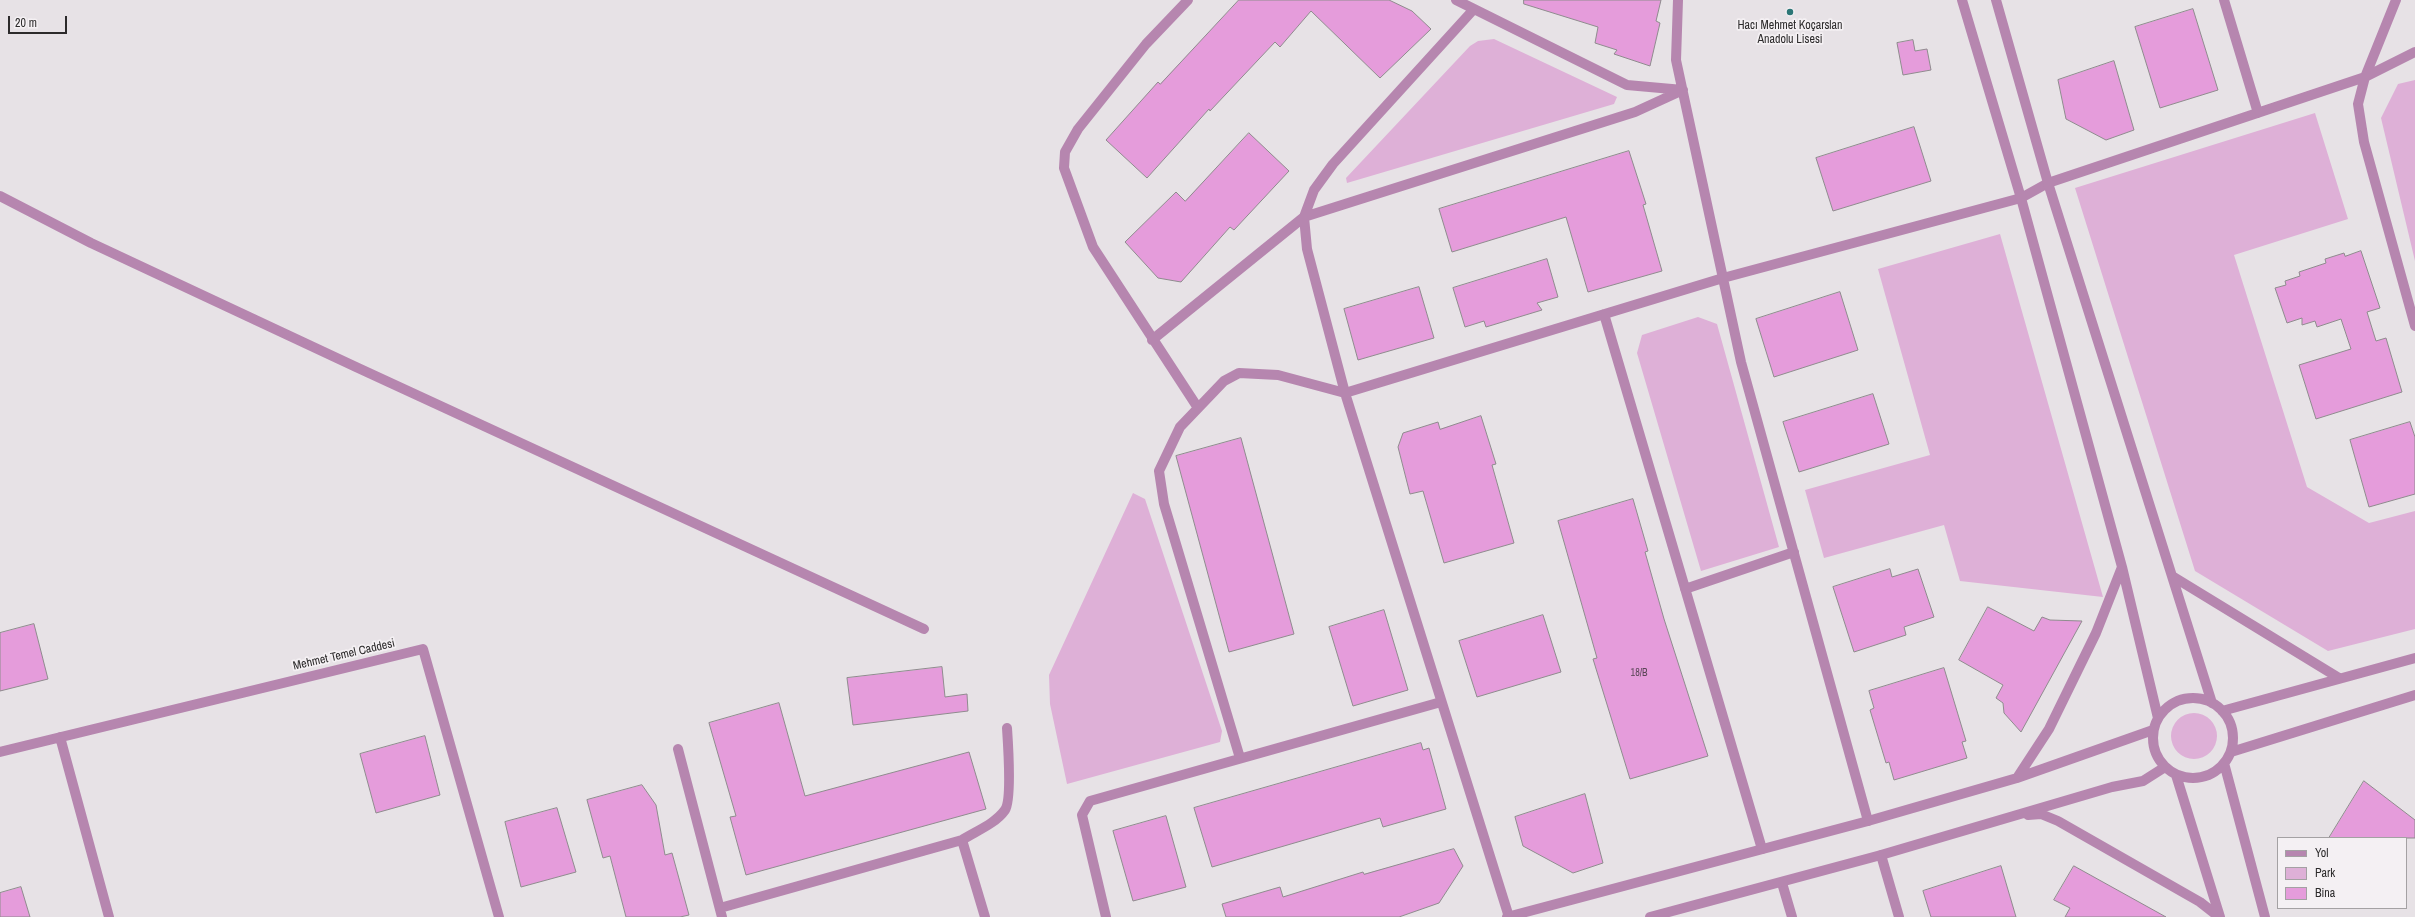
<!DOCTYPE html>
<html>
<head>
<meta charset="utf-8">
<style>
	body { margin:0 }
	#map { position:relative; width:2415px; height:917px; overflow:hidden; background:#e7e2e6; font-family:"Archivo Narrow",sans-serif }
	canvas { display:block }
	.legend { position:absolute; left:2277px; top:837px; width:130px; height:72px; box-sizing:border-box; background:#f4f0f3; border:1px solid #a4a1a3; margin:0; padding:5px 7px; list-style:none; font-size:12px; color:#2c2a2b }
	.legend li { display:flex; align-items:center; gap:8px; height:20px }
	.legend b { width:20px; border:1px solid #a4a1a3 }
	.scale { position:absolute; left:8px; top:16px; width:59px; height:18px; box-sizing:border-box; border:2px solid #2c2a2b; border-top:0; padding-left:5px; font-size:12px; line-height:14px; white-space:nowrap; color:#2c2a2b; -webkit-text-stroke:3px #f4f0f3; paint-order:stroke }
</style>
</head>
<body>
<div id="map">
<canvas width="2415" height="917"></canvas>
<ul class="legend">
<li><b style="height:5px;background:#b686af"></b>Yol</li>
<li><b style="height:11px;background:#deb0d7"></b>Park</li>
<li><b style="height:11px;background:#e59cdb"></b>Bina</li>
</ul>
<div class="scale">20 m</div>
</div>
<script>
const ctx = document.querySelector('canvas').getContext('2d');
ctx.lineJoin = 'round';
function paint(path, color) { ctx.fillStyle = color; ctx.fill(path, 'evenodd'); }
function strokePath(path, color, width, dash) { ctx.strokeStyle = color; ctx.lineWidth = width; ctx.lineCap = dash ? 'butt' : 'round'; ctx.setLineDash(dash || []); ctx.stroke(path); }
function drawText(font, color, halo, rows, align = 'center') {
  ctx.font = font + ' "Archivo Narrow",sans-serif'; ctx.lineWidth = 3.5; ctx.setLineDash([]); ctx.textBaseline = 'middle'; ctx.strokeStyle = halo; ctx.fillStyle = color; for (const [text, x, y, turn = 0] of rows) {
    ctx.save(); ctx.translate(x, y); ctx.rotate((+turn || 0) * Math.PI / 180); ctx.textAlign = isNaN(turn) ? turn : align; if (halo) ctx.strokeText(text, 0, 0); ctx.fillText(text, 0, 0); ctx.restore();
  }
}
const green = new Path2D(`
	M 1494,39 L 1617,97 L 1614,104 L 1347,183 L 1346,178 L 1470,46 L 1478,41 Z
	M 2415,80 L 2415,261 L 2381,118 L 2398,84 Z
	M 2315,113 L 2348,219 L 2234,255 L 2307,487 L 2369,523 L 2415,511 L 2415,629 L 2328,651 L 2195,571 L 2075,188 Z
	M 2000,234 L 2103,597 L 1960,581 L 1944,525 L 1824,558 L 1805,490 L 1930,455 L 1878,269 Z
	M 1698,317 L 1717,324 L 1779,547 L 1701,571 L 1637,353 L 1642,335 Z
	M 1133,493 L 1145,499 L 1222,731 L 1220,742 L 1067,784 L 1050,704 L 1049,675 Z
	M2171 736a23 23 0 1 1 46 0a23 23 0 1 1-46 0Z`);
const building = new Path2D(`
	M 1239,0 L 1389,0 L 1412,11 L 1431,29 L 1380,78 L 1311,11 L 1280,47 L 1275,42 L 1210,111 L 1209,109 L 1147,178 L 1106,140 L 1158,82 L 1160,84 Z
	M 1524,0 L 1661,0 L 1656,21 L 1660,23 L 1650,66 L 1614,54 L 1617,50 L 1595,43 L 1598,27 L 1524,4 Z
	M 2193,9 L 2218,90 L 2160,108 L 2135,27 Z
	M 1913,40 L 1915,51 L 1927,49 L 1931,70 L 1903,75 L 1897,43 Z
	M 2114,61 L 2134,130 L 2106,140 L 2066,119 L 2058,80 Z
	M 1914,127 L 1931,181 L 1833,211 L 1816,158 Z
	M 1249,133 L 1289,171 L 1234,230 L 1230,227 L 1181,282 L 1158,278 L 1125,242 L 1176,192 L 1185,201 Z
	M 1629,151 L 1646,204 L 1643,205 L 1662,271 L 1588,292 L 1566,217 L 1452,252 L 1439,209 Z
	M 2361,251 L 2380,308 L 2367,312 L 2376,341 L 2386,338 L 2402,392 L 2316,419 L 2299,365 L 2351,349 L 2341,319 L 2317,327 L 2315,321 L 2302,325 L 2302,318 L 2287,323 L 2275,288 L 2286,285 L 2285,281 L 2300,276 L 2299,272 L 2326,263 L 2325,259 L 2344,253 L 2345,256 Z
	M 1547,259 L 1558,297 L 1537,303 L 1542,310 L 1486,327 L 1484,321 L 1465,327 L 1453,288 Z
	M 1419,287 L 1434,338 L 1358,360 L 1344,309 Z
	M 1840,292 L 1858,350 L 1774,377 L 1756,319 Z
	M 1873,394 L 1889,444 L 1799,472 L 1783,422 Z
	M 1481,416 L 1496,464 L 1492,465 L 1514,543 L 1444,563 L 1423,491 L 1410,494 L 1398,447 L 1403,433 L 1438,422 L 1440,429 Z
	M 2410,422 L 2415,437 L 2415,494 L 2369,507 L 2350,440 Z
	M 1241,438 L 1294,634 L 1229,652 L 1176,456 Z
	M 1633,499 L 1648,551 L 1645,552 L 1664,619 L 1708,756 L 1630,779 L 1593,659 L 1597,658 L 1558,521 Z
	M 1890,569 L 1892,577 L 1918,569 L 1934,617 L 1904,627 L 1906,635 L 1854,652 L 1833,587 Z
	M 1988,607 L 2034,631 L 2042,617 L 2050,620 L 2082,621 L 2021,732 L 2004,713 L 2003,703 L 1996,698 L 2003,685 L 1959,660 Z
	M 1384,610 L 1408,690 L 1353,706 L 1329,627 Z
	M 1543,615 L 1561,672 L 1477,697 L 1459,641 Z
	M 34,624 L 48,679 L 0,691 L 0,633 Z
	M 942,667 L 945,697 L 967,694 L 968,711 L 853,725 L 847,678 Z
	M 1944,668 L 1966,741 L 1962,742 L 1967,758 L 1894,780 L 1889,762 L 1886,763 L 1870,710 L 1874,708 L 1869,691 Z
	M 779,703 L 805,796 L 969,752 L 986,809 L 746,875 L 730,817 L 736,816 L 709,723 Z
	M 425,736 L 440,795 L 376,813 L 360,754 Z
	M 1421,743 L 1423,750 L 1429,748 L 1446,809 L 1383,827 L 1380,818 L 1212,867 L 1194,808 Z
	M 2364,781 L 2415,820 L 2415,838 L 2329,838 Z
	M 642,785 L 656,805 L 665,855 L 672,853 L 689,915 L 680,917 L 626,917 L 610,856 L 603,858 L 587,800 Z
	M 1585,794 L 1603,863 L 1573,873 L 1523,846 L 1515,817 Z
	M 557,808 L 576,872 L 521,887 L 505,822 Z
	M 1166,816 L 1186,887 L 1133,901 L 1113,831 Z
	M 1454,849 L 1463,866 L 1439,903 L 1399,917 L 1226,917 L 1222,904 L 1280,887 L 1283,897 L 1363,872 L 1364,874 Z
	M 2001,866 L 2016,917 L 1931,917 L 1923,891 Z
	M 2074,866 L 2166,917 L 2065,917 L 2070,908 L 2054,900 Z
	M 21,887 L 30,917 L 0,917 L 0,893 Z`);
const minor = new Path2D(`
	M 1188,0 L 1146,44 L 1078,129 L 1065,152 L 1064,168 L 1093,247 L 1198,408
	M 1456,0 L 1627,85 L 1683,90
	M 1678,0 L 1676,60 L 1741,362 L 1868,821
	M 2224,0 L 2258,113
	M 2396,0 L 2365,77 L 2358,104 L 2364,142 L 2415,326
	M 1474,9 L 1333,164 L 1314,190 L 1304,217 L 1307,249 L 1345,393 L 1509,917
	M 0,196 L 91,243 L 356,367 L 924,629
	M 1604,314 L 1762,849
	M 1152,340 L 1304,217 L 1635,112 L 1683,90
	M 1685,589 L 1794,552
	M 60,737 L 109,917
	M 678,749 L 722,917
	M 0,752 L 423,649 L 499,917
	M 1240,758 L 1164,504 L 1159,471 L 1180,427 L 1224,381 L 1239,373 L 1278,375 L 1345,393 L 1723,278 L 2021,198 L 2048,183 L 2365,77 L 2415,52
	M 962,840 L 985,917
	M 1881,855 L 1899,917
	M 1782,883 L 1792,917
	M 720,908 L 962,840 C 976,831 995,824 1005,810 C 1012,800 1008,743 1007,728
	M 1106,917 L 1082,815 L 1090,801 L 1441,702`);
const tertiary = new Path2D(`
	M 1962,0 L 2021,198 L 2122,567 L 2158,718
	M 1996,0 L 2048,183 L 2212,703
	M 2172,576 L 2339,678
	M2153 738a40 40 0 1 1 80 0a40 40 0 1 1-80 0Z
	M 2222,711 L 2415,658
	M 2231,752 L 2415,695
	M 2224,763 L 2265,917
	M 2176,775 L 2220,917
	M 2017,778 L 2049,729 L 2096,633 L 2122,567
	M 2028,815 L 2041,814 L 2058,821 L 2200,902 L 2219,917
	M 1507,917 L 1868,821 L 2017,778 L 2153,730
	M 1650,917 L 1881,855 L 2112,787 L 2143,781 L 2165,767`);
const markers = [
	[1790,12,4,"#2c7676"]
];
const numberNames = [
	["18/B",1639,673]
];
const poiNames = [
	["Hacı Mehmet Koçarslan",1790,26],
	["Anadolu Lisesi",1790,40]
];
const streetNames = [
	["Mehmet Temel Caddesi",344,655,-13]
];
paint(green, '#deb0d7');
paint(building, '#e59cdb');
strokePath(building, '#8f8b8e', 1);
strokePath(minor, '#b686af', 10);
strokePath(tertiary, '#b686af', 10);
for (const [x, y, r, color] of markers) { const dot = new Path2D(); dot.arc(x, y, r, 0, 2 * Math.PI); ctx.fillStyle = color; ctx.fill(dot); strokePath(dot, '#f4f0f3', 1.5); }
drawText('10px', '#5a4657', null, numberNames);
drawText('12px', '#2c2a2b', '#f4f0f3', poiNames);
drawText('12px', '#2c2a2b', '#f4f0f3', streetNames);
</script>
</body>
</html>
